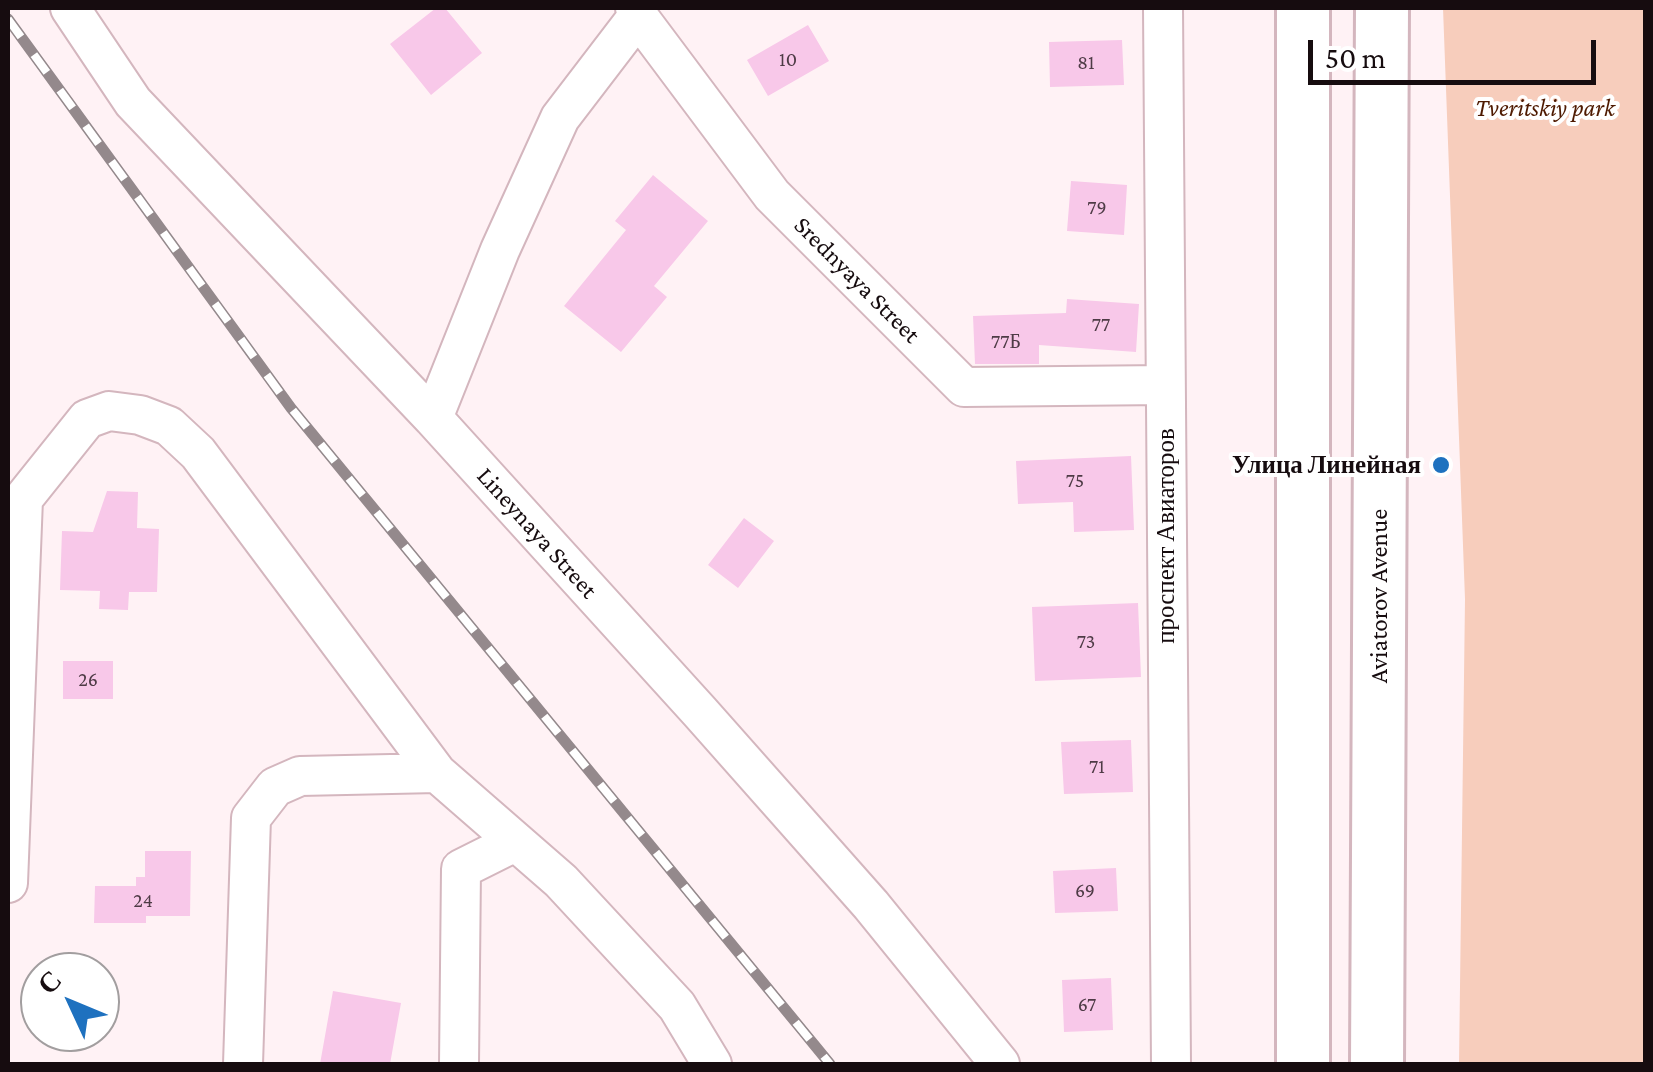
<!DOCTYPE html>
<html>
<head>
<meta charset="utf-8">
<style>
	body { margin:0 }
	#map { position:relative; width:1653px; height:1072px; overflow:hidden; background:#fff2f5; font-family:"Crimson Pro",serif }
	canvas { display:block }
	.frame { position:absolute; inset:0; border:10px solid #160c0f; pointer-events:none }
	.north { position:absolute; left:20px; top:952px; width:100px; height:100px; box-sizing:border-box; background:#fff; border:2px solid #a29e9f; border-radius:50%; rotate:314deg; font-size:28px; font-weight:700; line-height:40px; text-align:center; color:#160c0f }
	.north::after { content:''; display:block; margin:auto; width:35px; height:45px; background:#1e71bf; clip-path:polygon(50% 0,100% 100%,50% 72%,0 100%) }
	.scale { position:absolute; left:1308px; top:40px; width:288px; height:45px; box-sizing:border-box; border:5px solid #160c0f; border-top:0; padding-left:12px; font-size:30px; line-height:35px; white-space:nowrap; color:#160c0f; -webkit-text-stroke:8px #fff; paint-order:stroke }
</style>
</head>
<body>
<div id="map">
<canvas width="1653" height="1072"></canvas>
<div class="frame"></div>
<div class="north">С</div>
<div class="scale">50 m</div>
</div>
<script>
const ctx = document.querySelector('canvas').getContext('2d');
ctx.lineJoin = 'round';
function paint(path, color) { ctx.fillStyle = color; ctx.fill(path, 'evenodd'); }
function strokePath(path, color, width, dash) { ctx.strokeStyle = color; ctx.lineWidth = width; ctx.lineCap = dash ? 'butt' : 'round'; ctx.setLineDash(dash || []); ctx.stroke(path); }
function drawText(font, color, halo, rows, align = 'center') {
  ctx.font = font + ' "Crimson Pro",serif'; ctx.lineWidth = 8; ctx.setLineDash([]); ctx.textBaseline = 'middle'; ctx.strokeStyle = halo; ctx.fillStyle = color; for (const [text, x, y, turn = 0] of rows) {
    ctx.save(); ctx.translate(x, y); ctx.rotate((+turn || 0) * Math.PI / 180); ctx.textAlign = isNaN(turn) ? turn : align; if (halo) ctx.strokeText(text, 0, 0); ctx.fillText(text, 0, 0); ctx.restore();
  }
}
const green = new Path2D(`
	M 1443,8 L 1645,8 L 1645,1064 L 1459,1064 L 1465,599 Z`);
const building = new Path2D(`
	M 436,8 L 445,8 L 482,53 L 431,95 L 390,44 Z
	M 808,25 L 829,61 L 768,96 L 747,60 Z
	M 1122,40 L 1124,85 L 1050,87 L 1049,42 Z
	M 653,175 L 708,221 L 654,286 L 667,297 L 621,352 L 564,306 L 626,230 L 615,221 Z
	M 1071,181 L 1127,185 L 1124,235 L 1067,231 Z
	M 1067,299 L 1139,304 L 1136,352 L 1039,345 L 1039,364 L 975,364 L 973,316 L 1066,313 Z
	M 1131,456 L 1134,530 L 1074,532 L 1073,502 L 1018,504 L 1016,461 Z
	M 107,491 L 138,492 L 137,528 L 159,529 L 157,592 L 129,592 L 128,610 L 99,609 L 100,591 L 60,590 L 62,531 L 93,532 Z
	M 744,518 L 774,541 L 738,588 L 708,565 Z
	M 1138,603 L 1141,677 L 1035,681 L 1032,607 Z
	M 63,661 L 113,661 L 113,699 L 63,699 Z
	M 1131,740 L 1133,792 L 1064,794 L 1061,742 Z
	M 145,851 L 191,851 L 190,916 L 146,916 L 146,923 L 94,923 L 95,886 L 136,886 L 136,877 L 145,877 Z
	M 1116,868 L 1118,911 L 1055,913 L 1053,871 Z
	M 1111,978 L 1113,1030 L 1064,1032 L 1062,980 Z
	M 333,991 L 401,1003 L 390,1064 L 320,1064 Z`);
const street = new Path2D(`
	M 70,8 L 133,102 L 433,418 L 700,712 L 871,905 L 1000,1064
	M 635,8 L 638,16 L 772,195 L 964,387 L 1165,385
	M 1163,8 L 1171,1064
	M 433,418 L 500,250 L 560,118 L 638,16
	M 8,883 L 23,499 L 87,419 L 109,411 L 140,415 L 169,426 L 198,453 L 437,773 L 561,881 L 677,1006 L 712,1064
	M 243,1064 L 251,818 L 275,787 L 300,776 L 437,773
	M 459,1064 L 461,869 L 515,842`);
const secondary = new Path2D(`
	M 1303,1064 L 1303,8
	M 1377,1064 L 1382,8`);
const rail = new Path2D(`
	M 8,19 L 291,408 L 830,1064`);
const markers = [
	[1441,465,10,"#1e71bf"]
];
const numberNames = [
	["10",788,60],
	["81",1086,63],
	["79",1097,208],
	["77",1101,325],
	["77Б",1006,342],
	["75",1075,481],
	["73",1086,642],
	["26",88,680],
	["71",1097,767],
	["69",1085,891],
	["24",143,901],
	["67",1087,1005]
];
const parkNames = [
	["Tveritskiy park",1545,108]
];
const streetNames = [
	["Srednyaya Street",857,280,45],
	["Lineynaya Street",537,533,48],
	["проспект Авиаторов",1166,536,-90],
	["Aviatorov Avenue",1379,596,-90]
];
const poiNames = [
	["Улица Линейная",1421,465]
];
paint(green, '#f7cdbc');
paint(building, '#f8c8e9');
strokePath(street, '#d4b6be', 42);
strokePath(secondary, '#d4b6be', 58);
strokePath(street, '#fff', 38);
strokePath(secondary, '#fff', 52);
strokePath(rail, '#94898c', 11);
strokePath(rail, '#fff', 8, [22]);
for (const [x, y, r, color] of markers) { const dot = new Path2D(); dot.arc(x, y, r, 0, 2 * Math.PI); ctx.fillStyle = color; ctx.fill(dot); strokePath(dot, '#fff', 4); }
drawText('20px', '#4e3b46', null, numberNames);
drawText('italic 25px', '#4e1a01', '#fff', parkNames);
drawText('25px', '#160c0f', '#fff', streetNames);
drawText('bold 25px', '#160c0f', '#fff', poiNames, 'right');
</script>
</body>
</html>
